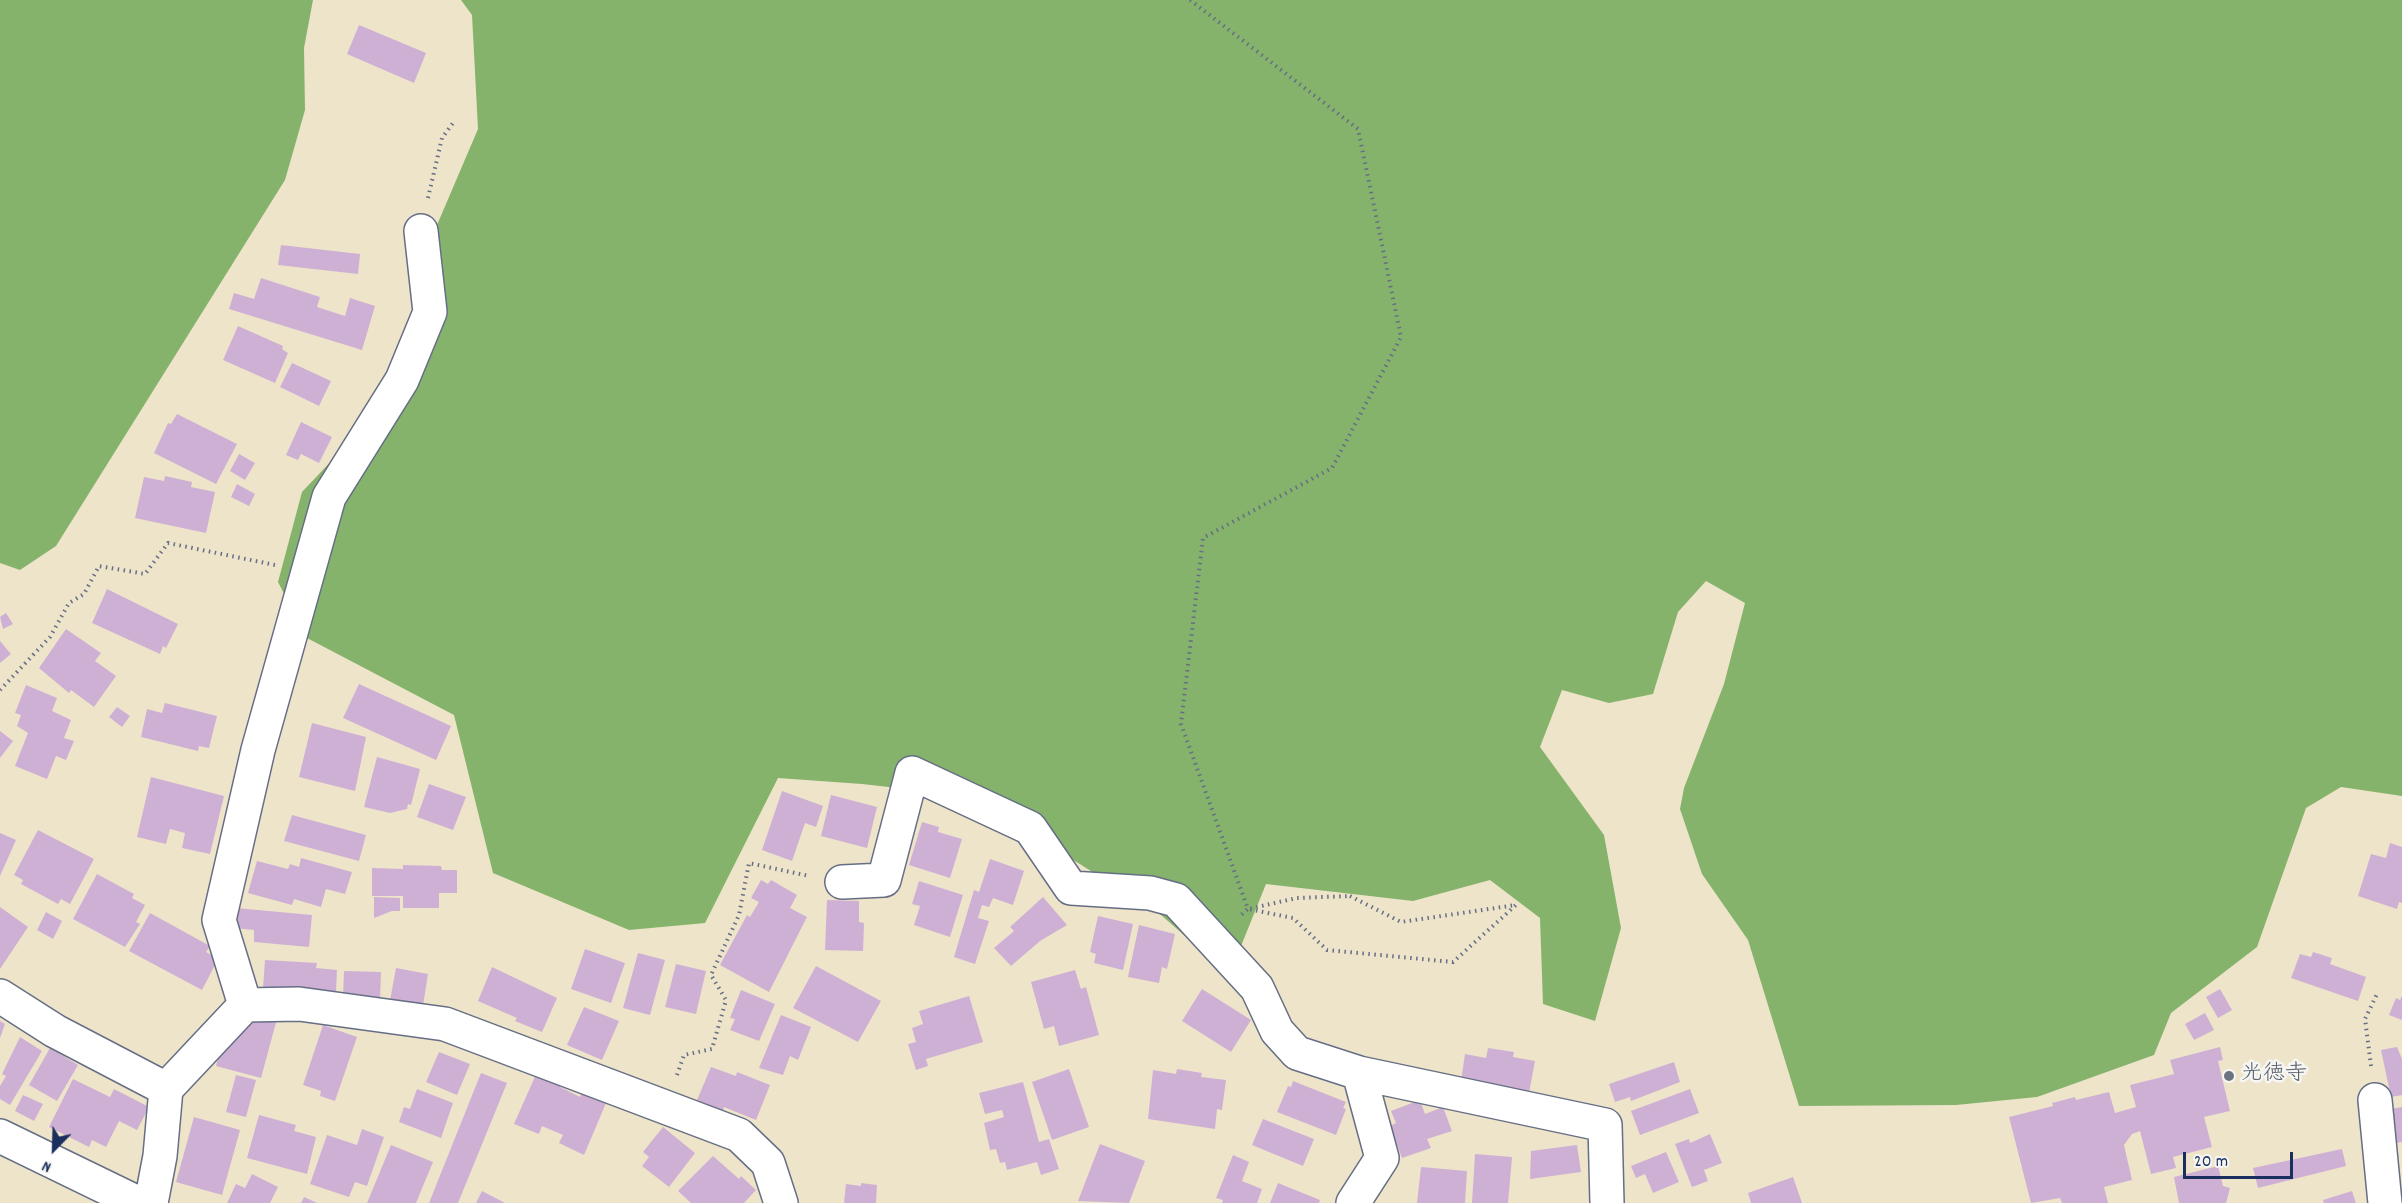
<!DOCTYPE html>
<html>
<head>
<meta charset="utf-8">
<style>
	body { margin:0 }
	#map { position:relative; width:2402px; height:1203px; overflow:hidden; background:#eee4ca; font-family:Dekko,sans-serif }
	canvas { display:block }
	.north { position:absolute; left:24px; top:1119px; width:60px; height:60px; -webkit-text-stroke:4px #f6f6f2; paint-order:stroke; rotate:203deg; font-size:16px; font-weight:700; line-height:24px; text-align:center; color:#1b2f5e }
	.north::after { content:''; display:block; margin:auto; width:21px; height:27px; background:#1b2f5e; clip-path:polygon(50% 0,100% 100%,50% 72%,0 100%) }
	.scale { position:absolute; left:2183px; top:1152px; width:110px; height:27px; box-sizing:border-box; border:3px solid #1b2f5e; border-top:0; padding-left:8px; font-size:18px; line-height:21px; white-space:nowrap; color:#1b2f5e; -webkit-text-stroke:4px #f6f6f2; paint-order:stroke }
</style>
</head>
<body>
<div id="map">
<canvas width="2402" height="1203"></canvas>
<div class="north">N</div>
<div class="scale">20 m</div>
</div>
<script>
const ctx = document.querySelector('canvas').getContext('2d');
ctx.lineJoin = 'round';
function paint(path, color) { ctx.fillStyle = color; ctx.fill(path, 'evenodd'); }
function strokePath(path, color, width, dash) { ctx.strokeStyle = color; ctx.lineWidth = width; ctx.lineCap = dash ? 'butt' : 'round'; ctx.setLineDash(dash || []); ctx.stroke(path); }
function drawText(font, color, halo, rows, align = 'center') {
  ctx.font = font + ' Dekko,"Klee One",sans-serif'; ctx.lineWidth = 5; ctx.setLineDash([]); ctx.textBaseline = 'middle'; ctx.strokeStyle = halo; ctx.fillStyle = color; for (const [text, x, y, turn = 0] of rows) {
    ctx.save(); ctx.translate(x, y); ctx.rotate((+turn || 0) * Math.PI / 180); ctx.textAlign = isNaN(turn) ? turn : align; if (halo) ctx.strokeText(text, 0, 0); ctx.fillText(text, 0, 0); ctx.restore();
  }
}
const forest = new Path2D(`
	M 0,0 L 313,0 L 304,48 L 305,110 L 285,180 L 56,546 L 20,570 L 0,563 Z
	M 461,0 L 2402,0 L 2402,796 L 2341,787 L 2306,808 L 2257,947 L 2171,1013 L 2154,1055 L 2037,1097 L 1956,1105 L 1799,1106 L 1748,940 L 1702,874 L 1680,809 L 1684,788 L 1724,684 L 1745,603 L 1706,581 L 1678,612 L 1653,694 L 1609,703 L 1562,690 L 1540,747 L 1604,835 L 1621,928 L 1595,1021 L 1543,1004 L 1540,918 L 1490,880 L 1413,901 L 1266,884 L 1239,951 L 1208,956 L 1161,915 L 1075,861 L 996,799 L 862,784 L 778,778 L 705,923 L 629,930 L 493,873 L 454,715 L 307,638 L 278,582 L 302,492 L 422,365 L 437,225 L 478,129 L 472,15 Z`);
const building = new Path2D(`
	M 359,25 L 426,53 L 414,83 L 347,54 Z
	M 281,245 L 360,254 L 358,274 L 278,265 Z
	M 261,278 L 320,297 L 317,307 L 345,316 L 350,298 L 375,306 L 362,350 L 229,309 L 234,293 L 254,299 Z
	M 238,326 L 283,346 L 282,349 L 288,353 L 275,383 L 223,360 Z
	M 292,363 L 331,381 L 319,406 L 280,387 Z
	M 177,414 L 237,444 L 216,484 L 154,453 L 168,423 L 171,424 Z
	M 301,422 L 332,437 L 319,463 L 301,454 L 298,460 L 286,455 Z
	M 239,454 L 255,463 L 245,480 L 230,471 Z
	M 165,476 L 192,482 L 191,487 L 215,492 L 206,533 L 135,518 L 144,477 L 164,481 Z
	M 237,484 L 255,494 L 249,506 L 231,497 Z
	M 107,589 L 178,624 L 166,648 L 163,646 L 160,654 L 92,623 Z
	M 6,613 L 13,624 L 3,629 L 0,617 Z
	M 66,629 L 101,653 L 95,661 L 116,676 L 94,707 L 71,690 L 69,693 L 39,668 Z
	M 0,641 L 11,654 L 0,663 Z
	M 359,684 L 451,726 L 436,760 L 343,718 Z
	M 26,685 L 57,698 L 52,711 L 71,720 L 64,738 L 74,741 L 66,760 L 56,756 L 47,779 L 15,766 L 28,733 L 17,726 L 21,715 L 15,713 Z
	M 165,703 L 217,716 L 209,748 L 199,746 L 198,751 L 141,737 L 147,709 L 162,713 Z
	M 117,707 L 130,716 L 122,727 L 109,717 Z
	M 312,723 L 366,737 L 355,791 L 299,777 Z
	M 0,731 L 13,741 L 0,758 Z
	M 377,757 L 420,769 L 411,805 L 408,804 L 407,809 L 390,813 L 364,807 Z
	M 151,777 L 224,796 L 210,854 L 182,848 L 185,833 L 170,829 L 166,844 L 137,837 Z
	M 429,784 L 466,797 L 453,830 L 417,817 Z
	M 782,791 L 823,806 L 816,827 L 805,823 L 792,861 L 762,850 Z
	M 831,795 L 877,807 L 867,848 L 821,836 Z
	M 292,815 L 366,835 L 359,861 L 284,841 Z
	M 922,822 L 939,827 L 938,832 L 962,839 L 950,878 L 909,865 Z
	M 38,830 L 94,859 L 70,904 L 61,899 L 58,904 L 21,884 L 23,880 L 14,875 Z
	M 0,833 L 16,840 L 0,876 Z
	M 2390,843 L 2402,847 L 2402,903 L 2399,902 L 2397,909 L 2358,896 L 2371,854 L 2386,858 Z
	M 301,858 L 352,872 L 345,894 L 326,889 L 321,907 L 294,899 L 292,905 L 248,893 L 257,861 L 288,869 L 290,864 L 299,867 Z
	M 990,859 L 1024,871 L 1013,905 L 993,898 L 989,907 L 982,905 L 978,918 L 989,921 L 975,964 L 954,957 L 974,890 L 979,892 Z
	M 403,865 L 441,866 L 442,870 L 457,870 L 457,893 L 439,893 L 439,908 L 403,908 L 403,896 L 372,896 L 372,868 L 403,869 Z
	M 97,874 L 134,894 L 132,898 L 145,905 L 136,922 L 140,924 L 125,947 L 73,919 Z
	M 761,880 L 768,884 L 771,880 L 797,895 L 790,908 L 807,917 L 769,992 L 720,965 L 747,915 L 750,917 L 759,902 L 751,898 Z
	M 919,881 L 963,895 L 950,937 L 914,925 L 920,906 L 912,904 Z
	M 374,897 L 400,898 L 400,911 L 392,911 L 374,918 Z
	M 1043,897 L 1067,925 L 1040,941 L 1011,966 L 994,948 L 1014,931 L 1010,927 Z
	M 827,900 L 859,901 L 859,922 L 864,923 L 863,951 L 825,950 Z
	M 0,907 L 28,927 L 0,969 Z
	M 236,908 L 312,915 L 309,947 L 254,942 L 254,930 L 234,928 Z
	M 46,912 L 62,921 L 53,939 L 37,930 Z
	M 150,913 L 210,946 L 206,952 L 218,959 L 202,990 L 129,951 Z
	M 1098,916 L 1133,924 L 1123,970 L 1094,963 L 1096,954 L 1090,952 Z
	M 1139,925 L 1175,934 L 1167,969 L 1162,967 L 1159,983 L 1128,977 Z
	M 585,949 L 625,963 L 611,1003 L 571,989 Z
	M 2313,952 L 2332,958 L 2330,964 L 2366,977 L 2358,1001 L 2291,978 L 2300,954 L 2311,957 Z
	M 638,953 L 665,960 L 650,1015 L 623,1008 Z
	M 265,960 L 317,963 L 316,968 L 337,970 L 336,992 L 263,988 Z
	M 676,964 L 706,971 L 696,1014 L 665,1007 Z
	M 816,966 L 881,1001 L 858,1042 L 793,1008 Z
	M 492,967 L 557,998 L 542,1032 L 515,1021 L 517,1018 L 478,1001 Z
	M 396,968 L 428,974 L 422,1012 L 389,1006 Z
	M 1075,970 L 1081,989 L 1086,987 L 1099,1035 L 1059,1046 L 1054,1026 L 1044,1029 L 1031,982 Z
	M 344,971 L 381,972 L 380,1001 L 343,999 Z
	M 1202,989 L 1251,1020 L 1231,1052 L 1182,1021 Z
	M 2220,989 L 2232,1010 L 2218,1018 L 2206,997 Z
	M 741,990 L 775,1004 L 759,1041 L 730,1030 L 735,1019 L 730,1018 Z
	M 969,996 L 983,1042 L 926,1059 L 928,1066 L 916,1070 L 908,1044 L 916,1042 L 912,1028 L 923,1024 L 919,1011 Z
	M 2402,996 L 2402,1020 L 2389,1015 L 2396,998 L 2400,1000 Z
	M 584,1007 L 619,1021 L 602,1060 L 567,1045 Z
	M 2205,1013 L 2214,1030 L 2194,1040 L 2185,1024 Z
	M 278,1015 L 261,1078 L 216,1066 L 221,1046 L 241,1026 L 248,1028 L 251,1017 Z
	M 781,1015 L 811,1027 L 798,1060 L 790,1056 L 783,1075 L 759,1068 Z
	M 0,1021 L 5,1024 L 0,1038 Z
	M 323,1025 L 357,1037 L 335,1101 L 320,1096 L 321,1091 L 303,1085 Z
	M 20,1037 L 42,1051 L 10,1105 L 0,1099 L 0,1086 L 6,1076 L 2,1074 Z
	M 2220,1047 L 2223,1060 L 2218,1061 L 2230,1111 L 2204,1117 L 2212,1147 L 2173,1157 L 2176,1168 L 2151,1174 L 2140,1131 L 2132,1134 L 2124,1145 L 2132,1180 L 2104,1187 L 2108,1203 L 2062,1203 L 2060,1198 L 2031,1203 L 2009,1117 L 2053,1106 L 2052,1103 L 2075,1097 L 2076,1100 L 2109,1092 L 2115,1113 L 2136,1107 L 2130,1085 L 2174,1074 L 2170,1060 Z
	M 2397,1047 L 2402,1059 L 2402,1095 L 2391,1097 L 2381,1050 Z
	M 50,1048 L 78,1065 L 57,1101 L 29,1085 Z
	M 1488,1048 L 1514,1052 L 1513,1057 L 1535,1061 L 1529,1093 L 1461,1081 L 1465,1054 L 1486,1058 Z
	M 439,1052 L 470,1064 L 457,1095 L 426,1082 Z
	M 1674,1062 L 1680,1082 L 1631,1101 L 1630,1097 L 1615,1102 L 1609,1084 Z
	M 711,1067 L 736,1076 L 737,1072 L 770,1085 L 756,1120 L 724,1107 L 723,1111 L 697,1100 Z
	M 1069,1069 L 1089,1127 L 1052,1140 L 1032,1082 Z
	M 1177,1069 L 1202,1073 L 1201,1077 L 1226,1080 L 1222,1110 L 1217,1109 L 1215,1129 L 1148,1119 L 1153,1070 L 1176,1074 Z
	M 537,1072 L 562,1083 L 560,1087 L 580,1097 L 582,1092 L 606,1103 L 584,1155 L 559,1143 L 563,1135 L 542,1126 L 539,1134 L 514,1124 Z
	M 481,1073 L 507,1083 L 458,1203 L 429,1203 Z
	M 236,1075 L 256,1080 L 246,1117 L 226,1112 Z
	M 73,1079 L 110,1097 L 114,1089 L 149,1107 L 137,1130 L 119,1121 L 106,1147 L 92,1140 L 89,1147 L 49,1127 Z
	M 1293,1081 L 1346,1102 L 1343,1108 L 1346,1109 L 1336,1135 L 1277,1112 L 1288,1086 L 1291,1087 Z
	M 1023,1082 L 1039,1142 L 1049,1139 L 1059,1169 L 1041,1175 L 1037,1162 L 1007,1170 L 1005,1162 L 1000,1163 L 996,1149 L 990,1150 L 984,1123 L 1004,1117 L 1002,1110 L 985,1114 L 979,1093 Z
	M 417,1089 L 453,1103 L 441,1138 L 399,1122 L 404,1107 L 410,1109 Z
	M 1690,1089 L 1699,1113 L 1640,1135 L 1631,1111 Z
	M 23,1095 L 43,1104 L 34,1121 L 15,1111 Z
	M 1420,1100 L 1425,1114 L 1443,1107 L 1452,1131 L 1427,1139 L 1431,1148 L 1402,1158 L 1390,1126 L 1396,1123 L 1391,1111 Z
	M 2402,1107 L 2402,1142 L 2396,1143 L 2390,1109 Z
	M 259,1115 L 296,1125 L 294,1131 L 316,1137 L 307,1174 L 247,1158 Z
	M 194,1117 L 240,1130 L 222,1195 L 176,1182 Z
	M 1263,1119 L 1314,1139 L 1303,1166 L 1252,1145 Z
	M 663,1127 L 695,1153 L 669,1187 L 642,1166 L 649,1157 L 643,1152 Z
	M 362,1129 L 384,1137 L 367,1186 L 355,1182 L 349,1197 L 310,1184 L 327,1135 L 357,1145 Z
	M 1710,1134 L 1722,1163 L 1704,1170 L 1708,1181 L 1692,1187 L 1675,1144 L 1689,1139 L 1690,1143 Z
	M 1100,1144 L 1145,1161 L 1129,1203 L 1078,1201 Z
	M 391,1145 L 433,1162 L 416,1203 L 367,1203 Z
	M 1577,1145 L 1581,1172 L 1530,1179 L 1531,1151 Z
	M 2342,1149 L 2346,1166 L 2258,1188 L 2253,1168 Z
	M 1666,1152 L 1679,1182 L 1653,1193 L 1645,1174 L 1636,1178 L 1631,1166 Z
	M 1475,1154 L 1512,1157 L 1508,1203 L 1472,1203 Z
	M 1233,1155 L 1249,1162 L 1242,1181 L 1262,1189 L 1257,1203 L 1222,1203 L 1223,1200 L 1216,1198 Z
	M 713,1156 L 739,1179 L 741,1176 L 756,1190 L 744,1203 L 691,1203 L 678,1191 Z
	M 2218,1166 L 2223,1186 L 2230,1188 L 2226,1203 L 2179,1203 L 2174,1177 Z
	M 1421,1167 L 1467,1171 L 1465,1203 L 1417,1203 Z
	M 252,1174 L 278,1187 L 270,1203 L 227,1203 L 236,1184 L 245,1188 Z
	M 1793,1177 L 1802,1203 L 1751,1203 L 1748,1193 Z
	M 861,1183 L 877,1185 L 876,1203 L 844,1203 L 846,1184 L 861,1186 Z
	M 1278,1183 L 1320,1200 L 1319,1203 L 1270,1203 Z
	M 482,1191 L 505,1203 L 476,1203 Z
	M 2352,1191 L 2356,1203 L 2324,1203 L 2323,1200 Z
	M 304,1197 L 317,1203 L 301,1203 Z`);
const path = new Path2D(`
	M 1190,0 L 1358,129 L 1401,337 L 1332,468 L 1203,538 L 1181,724 L 1248,909 L 1239,917
	M 428,198 L 442,138 L 453,123
	M 0,690 L 50,637 L 69,603 L 84,594 L 99,566 L 145,574 L 168,543 L 275,565
	M 1350,896 L 1401,922 L 1516,905 L 1453,962 L 1327,950 L 1293,918 L 1248,909 L 1297,898 Z
	M 2371,1066 L 2365,1019 L 2378,992
	M 677,1075 L 684,1055 L 712,1049 L 726,1000 L 711,975 L 739,915 L 749,863 L 809,876`);
const minor = new Path2D(`
	M 842,882 L 884,880 L 912,773 L 1030,828 L 1071,888 L 1150,893 L 1176,900 L 1257,988 L 1277,1031 L 1297,1053 L 1359,1073 L 1605,1125 L 1607,1203
	M 0,996 L 55,1031 L 166,1089
	M 245,1005 L 299,1004 L 445,1024 L 739,1135 L 768,1163 L 781,1203
	M 2375,1100 L 2385,1203
	M 0,1136 L 138,1203
	M 151,1203 L 160,1156 L 166,1089 L 245,1005 L 219,920 L 258,750 L 329,497 L 402,380 L 430,312 L 421,231
	M 1353,1203 L 1382,1158 L 1359,1073`);
const markers = [
	[2229,1076,6,"#6b7280"]
];
const worshipNames = [
	["光徳寺",2241,1076]
];
paint(forest, '#85b36c');
paint(building, '#cfb0d5');
strokePath(minor, '#656e84', 36);
strokePath(path, '#656e84', 4, [1.5, 4.5]);
strokePath(minor, '#fff', 33);
for (const [x, y, r, color] of markers) { const dot = new Path2D(); dot.arc(x, y, r, 0, 2 * Math.PI); ctx.fillStyle = color; ctx.fill(dot); strokePath(dot, '#f6f6f2', 2); }
drawText('22px', '#5b616d', '#f6f6f2', worshipNames, 'left');
</script>
</body>
</html>
